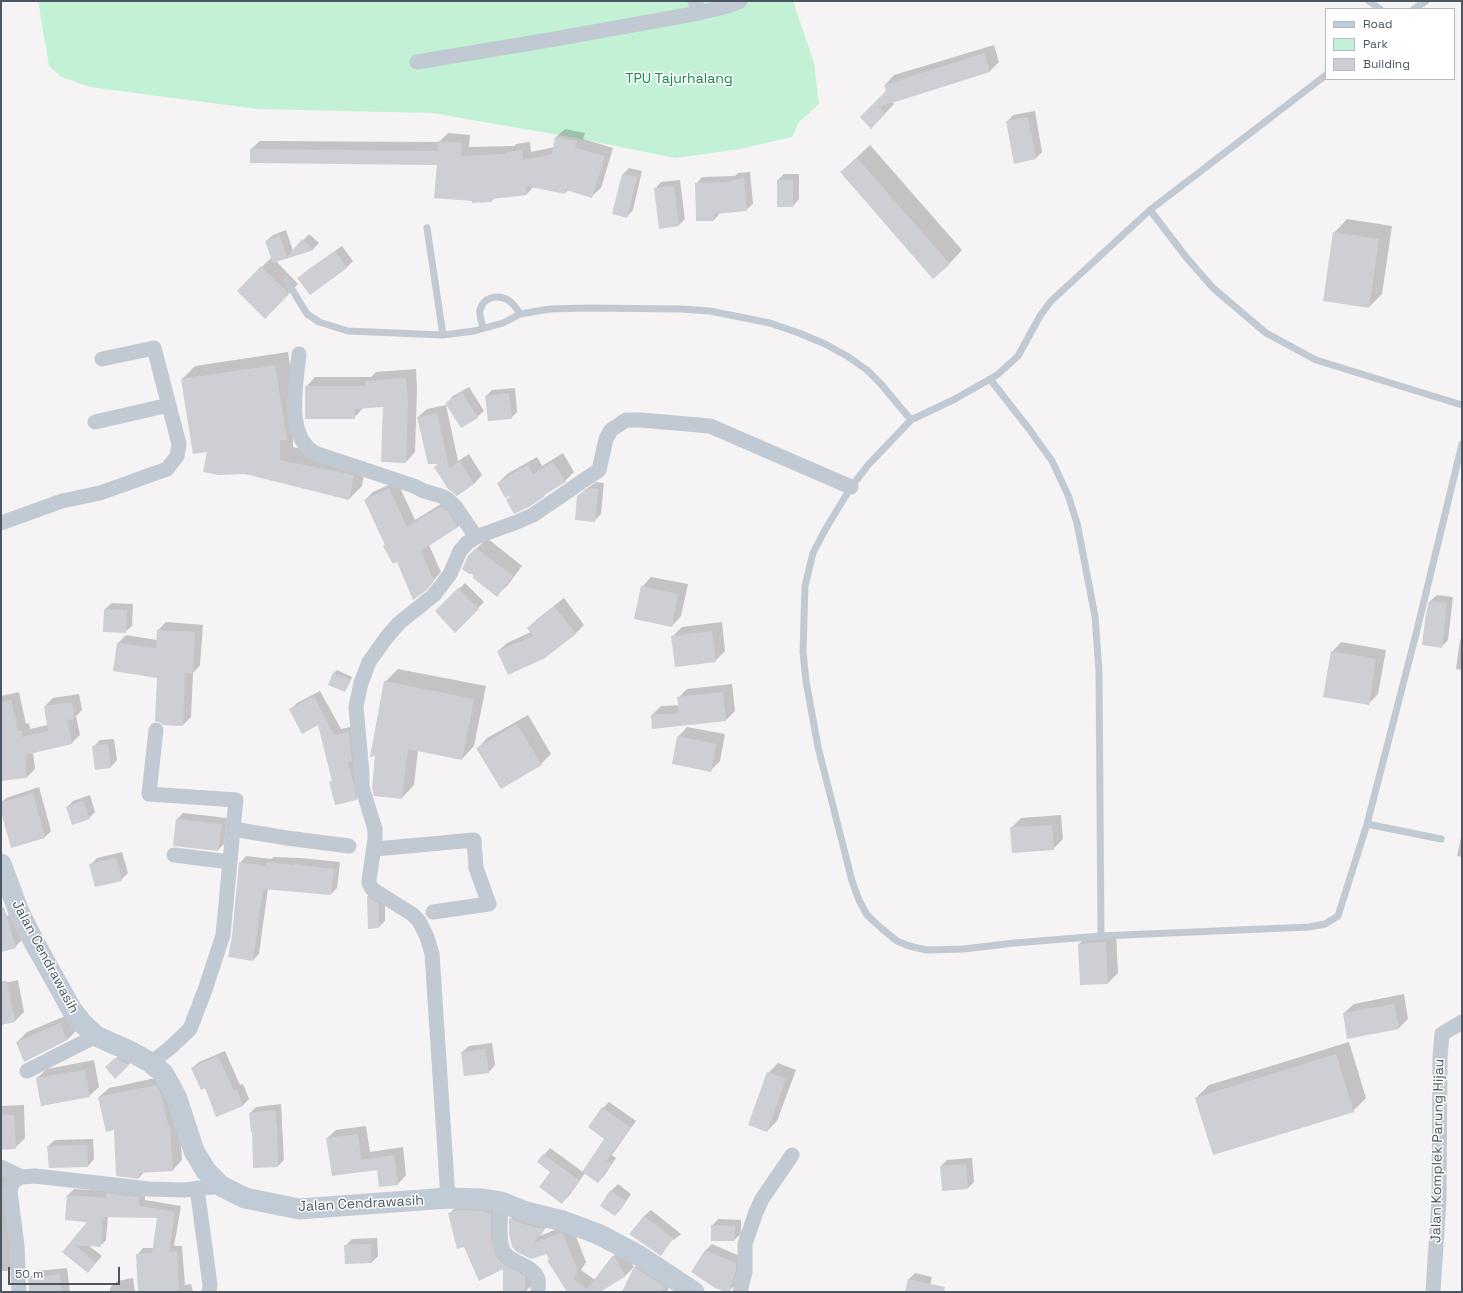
<!DOCTYPE html>
<html>
<head>
<meta charset="utf-8">
<style>
	body { margin:0 }
	#map { position:relative; width:1463px; height:1293px; overflow:hidden; background:#f5f3f3; font-family:"Space Grotesk",sans-serif }
	canvas { display:block }
	.frame { position:absolute; inset:0; border:2px solid #4a5661; pointer-events:none }
	.legend { position:absolute; left:1325px; top:8px; width:130px; height:72px; box-sizing:border-box; background:#fff; border:1px solid #b7bbc0; margin:0; padding:5px 7px; list-style:none; font-size:12px; color:#4a5661 }
	.legend li { display:flex; align-items:center; gap:8px; height:20px }
	.legend b { width:20px; border:1px solid #b7bbc0 }
	.scale { position:absolute; left:8px; top:1267px; width:112px; height:18px; box-sizing:border-box; border:2px solid #4a5661; border-top:0; padding-left:5px; font-size:12px; line-height:14px; white-space:nowrap; color:#4a5661; -webkit-text-stroke:3px #fff; paint-order:stroke }
</style>
</head>
<body>
<div id="map">
<canvas width="1463" height="1293"></canvas>
<div class="frame"></div>
<ul class="legend">
<li><b style="height:5px;background:#c1cbd6"></b>Road</li>
<li><b style="height:11px;background:#c3f1d5"></b>Park</li>
<li><b style="height:11px;background:#cdcfd5"></b>Building</li>
</ul>
<div class="scale">50 m</div>
</div>
<script>
const ctx = document.querySelector('canvas').getContext('2d');
ctx.lineJoin = 'round';
function paint(path, color) { ctx.fillStyle = color; ctx.fill(path, 'evenodd'); }
function strokePath(path, color, width, dash) { ctx.strokeStyle = color; ctx.lineWidth = width; ctx.lineCap = dash ? 'butt' : 'round'; ctx.setLineDash(dash || []); ctx.stroke(path); }
function drawText(font, color, halo, rows, align = 'center') {
  ctx.font = font + ' "Space Grotesk",sans-serif'; ctx.lineWidth = 3; ctx.setLineDash([]); ctx.textBaseline = 'middle'; ctx.strokeStyle = halo; ctx.fillStyle = color; for (const [text, x, y, turn = 0] of rows) {
    ctx.save(); ctx.translate(x, y); ctx.rotate((+turn || 0) * Math.PI / 180); ctx.textAlign = isNaN(turn) ? turn : align; if (halo) ctx.strokeText(text, 0, 0); ctx.fillText(text, 0, 0); ctx.restore();
  }
}
const green = new Path2D(`
	M 38,1 L 793,1 L 814,63 L 819,104 L 799,122 L 792,137 L 740,149 L 675,158 L 576,138 L 432,113 L 257,109 L 90,87 L 62,77 L 49,66 Z`);
const shadow = new Path2D(`
	M 994,45 L 999,62 L 990,71 L 892,102 L 894,104 L 871,128 L 861,117 L 887,91 L 885,85 L 894,75 Z
	M 1035,111 L 1042,152 L 1036,158 L 1015,162 L 1007,122 L 1013,115 Z
	M 565,129 L 585,133 L 583,139 L 613,148 L 601,188 L 592,196 L 569,190 L 565,193 L 534,186 L 527,194 L 495,198 L 491,201 L 438,164 L 251,149 L 260,141 L 439,142 L 448,133 L 470,135 L 469,147 L 514,146 L 516,144 L 530,142 L 531,152 L 554,147 L 556,137 Z
	M 870,145 L 962,250 L 949,264 L 841,172 Z
	M 629,168 L 642,171 L 633,210 L 627,217 L 623,174 Z
	M 750,172 L 753,204 L 746,210 L 720,213 L 714,220 L 696,184 L 702,177 L 735,176 L 738,173 Z
	M 784,174 L 799,174 L 799,199 L 793,206 L 778,180 Z
	M 680,180 L 685,219 L 679,225 L 655,189 L 661,182 Z
	M 1347,219 L 1392,226 L 1382,294 L 1369,307 L 1334,233 Z
	M 286,230 L 293,251 L 309,234 L 319,243 L 313,249 L 276,261 L 298,284 L 265,318 L 238,291 L 272,257 L 266,241 L 273,235 Z
	M 342,246 L 353,261 L 347,267 L 310,294 L 299,279 L 305,272 Z
	M 288,352 L 299,425 L 293,432 L 293,447 L 366,462 L 362,486 L 349,499 L 208,450 L 182,379 L 195,366 Z
	M 416,369 L 417,389 L 415,452 L 406,462 L 384,406 L 364,407 L 354,418 L 306,387 L 315,377 L 371,377 L 376,372 Z
	M 469,387 L 484,411 L 477,417 L 447,403 L 453,396 Z
	M 515,388 L 517,412 L 511,418 L 486,396 L 492,390 Z
	M 446,405 L 458,461 L 469,454 L 482,475 L 474,484 L 435,467 L 439,463 L 418,417 L 427,409 Z
	M 563,453 L 574,472 L 565,481 L 544,495 L 498,483 L 507,474 L 537,457 L 542,466 Z
	M 397,481 L 415,520 L 449,499 L 465,519 L 458,527 L 429,545 L 441,572 L 427,588 L 398,561 L 386,545 L 365,500 L 373,492 Z
	M 596,482 L 604,483 L 601,514 L 594,521 L 578,496 L 585,490 Z
	M 487,538 L 522,566 L 507,586 L 497,595 L 474,572 L 469,556 Z
	M 651,577 L 688,584 L 681,616 L 672,626 L 642,587 Z
	M 465,583 L 484,602 L 455,631 L 436,611 Z
	M 1437,595 L 1453,597 L 1448,640 L 1441,647 L 1430,601 Z
	M 564,598 L 584,625 L 576,633 L 545,657 L 498,651 L 507,643 L 531,632 L 528,628 L 536,620 Z
	M 112,603 L 133,604 L 132,626 L 125,632 L 104,631 L 105,609 Z
	M 166,622 L 203,625 L 200,665 L 193,673 L 191,717 L 183,725 L 158,677 L 114,670 L 118,643 L 126,635 L 157,640 L 158,630 Z
	M 722,622 L 725,651 L 715,661 L 672,637 L 682,627 Z
	M 1462,637 L 1462,670 L 1456,669 L 1460,640 Z
	M 1341,642 L 1386,650 L 1378,694 L 1368,704 L 1332,652 Z
	M 398,669 L 486,686 L 474,746 L 462,759 L 418,750 L 414,785 L 402,798 L 385,682 Z
	M 337,670 L 352,677 L 347,688 L 344,691 L 329,685 L 334,673 Z
	M 732,684 L 735,711 L 726,720 L 652,715 L 661,706 L 679,705 L 678,698 L 687,689 Z
	M 320,691 L 341,729 L 355,726 L 362,793 L 356,799 L 330,782 L 332,780 L 319,724 L 290,710 L 297,703 Z
	M 19,692 L 26,724 L 29,723 L 30,729 L 48,725 L 45,706 L 53,698 L 79,694 L 82,710 L 76,716 L 80,735 L 72,743 L 33,752 L 35,769 L 27,777 L 1,780 L 1,696 Z
	M 528,715 L 551,754 L 541,764 L 478,748 L 487,738 Z
	M 687,727 L 725,734 L 720,761 L 710,771 L 678,737 Z
	M 114,739 L 117,760 L 111,767 L 93,747 L 100,740 Z
	M 39,787 L 51,831 L 45,837 L 12,846 L 1,809 L 1,803 L 6,798 Z
	M 90,795 L 95,812 L 89,818 L 67,807 L 73,801 Z
	M 183,813 L 227,818 L 224,844 L 218,850 L 177,819 Z
	M 1061,815 L 1063,839 L 1053,849 L 1011,828 L 1021,818 Z
	M 1462,833 L 1462,857 L 1457,856 Z
	M 122,852 L 128,873 L 121,880 L 90,865 L 97,858 Z
	M 246,856 L 271,859 L 274,857 L 301,858 L 340,862 L 337,888 L 331,894 L 268,888 L 259,954 L 253,960 L 233,936 L 240,863 Z
	M 374,890 L 385,897 L 385,921 L 379,927 L 368,928 L 368,896 Z
	M 17,913 L 23,939 L 15,947 L 1,951 L 1,917 Z
	M 1116,933 L 1118,973 L 1108,983 L 1079,944 L 1089,934 Z
	M 18,980 L 24,1012 L 15,1021 L 1,1024 L 1,984 Z
	M 1404,994 L 1408,1019 L 1399,1028 L 1344,1013 L 1354,1004 Z
	M 70,1014 L 77,1030 L 67,1040 L 25,1061 L 17,1042 L 27,1032 Z
	M 1349,1042 L 1366,1098 L 1353,1111 L 1196,1098 L 1209,1085 Z
	M 492,1043 L 495,1065 L 489,1072 L 465,1075 L 462,1052 L 469,1046 Z
	M 225,1051 L 240,1085 L 243,1084 L 249,1099 L 243,1105 L 216,1115 L 205,1087 L 192,1068 L 199,1062 Z
	M 123,1052 L 135,1059 L 115,1077 L 107,1067 Z
	M 94,1060 L 99,1087 L 89,1096 L 37,1078 L 47,1069 Z
	M 778,1063 L 796,1070 L 777,1121 L 767,1131 L 768,1073 Z
	M 165,1076 L 179,1117 L 182,1160 L 173,1170 L 145,1171 L 139,1178 L 99,1097 L 109,1088 Z
	M 609,1102 L 636,1121 L 612,1155 L 616,1158 L 604,1176 L 598,1182 L 585,1173 L 569,1196 L 562,1202 L 551,1172 L 538,1162 L 550,1148 L 583,1172 L 606,1139 L 603,1108 Z
	M 281,1104 L 284,1160 L 278,1166 L 253,1130 L 250,1113 L 256,1107 Z
	M 24,1105 L 25,1138 L 15,1148 L 1,1149 L 1,1106 Z
	M 366,1126 L 370,1152 L 403,1147 L 406,1175 L 398,1184 L 377,1169 L 333,1175 L 327,1138 L 336,1130 Z
	M 93,1139 L 94,1159 L 88,1166 L 48,1146 L 55,1140 Z
	M 972,1158 L 974,1182 L 968,1188 L 941,1166 L 947,1160 Z
	M 1,1169 L 10,1172 L 14,1265 L 7,1271 L 1,1271 Z
	M 618,1184 L 631,1194 L 621,1209 L 615,1215 L 601,1206 L 611,1191 Z
	M 74,1189 L 109,1191 L 145,1191 L 145,1200 L 181,1206 L 174,1246 L 182,1246 L 185,1285 L 191,1284 L 193,1292 L 162,1292 L 137,1255 L 143,1248 L 154,1248 L 159,1217 L 108,1216 L 106,1240 L 100,1246 L 88,1245 L 102,1256 L 88,1272 L 63,1252 L 89,1221 L 67,1220 L 68,1195 Z
	M 491,1203 L 502,1242 L 533,1268 L 533,1284 L 525,1292 L 504,1292 L 504,1268 L 450,1213 L 458,1205 Z
	M 519,1210 L 551,1220 L 540,1236 L 569,1224 L 572,1226 L 586,1262 L 581,1270 L 595,1280 L 614,1256 L 622,1247 L 634,1267 L 626,1275 L 598,1292 L 568,1292 L 548,1261 L 550,1259 L 548,1253 L 532,1258 L 510,1219 Z
	M 651,1210 L 681,1234 L 675,1239 L 673,1239 L 660,1254 L 644,1216 Z
	M 718,1219 L 741,1220 L 741,1234 L 734,1240 L 712,1226 Z
	M 377,1238 L 378,1256 L 372,1262 L 345,1246 L 352,1239 Z
	M 712,1244 L 742,1257 L 734,1286 L 728,1292 L 705,1251 Z
	M 645,1258 L 674,1277 L 667,1292 L 623,1292 L 635,1267 Z
	M 67,1268 L 70,1292 L 30,1292 L 29,1278 L 36,1271 Z
	M 915,1273 L 932,1277 L 929,1292 L 906,1292 L 909,1279 Z
	M 133,1278 L 135,1292 L 110,1292 L 110,1288 L 117,1281 Z`);
const building = new Path2D(`
	M 984,53 L 990,72 L 879,107 L 885,114 L 871,129 L 860,117 L 886,91 L 884,85 Z
	M 1028,117 L 1036,159 L 1014,164 L 1006,121 Z
	M 555,137 L 577,141 L 575,148 L 605,156 L 592,198 L 566,190 L 565,194 L 526,186 L 527,195 L 492,199 L 492,202 L 472,203 L 472,201 L 434,198 L 437,165 L 250,163 L 250,149 L 438,151 L 438,141 L 462,143 L 461,156 L 507,154 L 507,152 L 522,150 L 523,160 L 552,154 Z
	M 857,158 L 950,264 L 933,279 L 840,172 Z
	M 622,174 L 637,177 L 627,218 L 612,214 Z
	M 744,178 L 747,211 L 714,214 L 714,221 L 696,221 L 695,183 L 731,182 L 731,180 Z
	M 777,180 L 793,180 L 793,207 L 777,207 Z
	M 674,186 L 679,226 L 659,229 L 654,188 Z
	M 1333,232 L 1379,239 L 1369,308 L 1323,301 Z
	M 280,236 L 287,257 L 302,239 L 314,250 L 273,263 L 265,241 Z
	M 335,251 L 347,268 L 310,295 L 297,278 Z
	M 261,266 L 289,294 L 265,319 L 237,291 Z
	M 275,365 L 287,440 L 280,440 L 280,460 L 354,475 L 349,500 L 245,474 L 219,475 L 203,472 L 207,452 L 193,454 L 181,379 Z
	M 406,378 L 408,399 L 406,463 L 381,462 L 383,407 L 355,409 L 355,419 L 305,419 L 305,386 L 365,386 L 365,381 Z
	M 462,392 L 478,418 L 461,428 L 445,403 Z
	M 509,393 L 512,419 L 488,421 L 485,396 Z
	M 437,413 L 449,468 L 460,461 L 474,484 L 457,496 L 448,489 L 434,467 L 440,464 L 428,464 L 417,417 Z
	M 553,462 L 566,482 L 544,495 L 545,496 L 529,507 L 514,514 L 506,500 L 511,495 L 505,498 L 497,483 L 528,465 L 533,474 Z
	M 389,488 L 407,527 L 441,506 L 448,512 L 458,527 L 421,551 L 434,581 L 428,589 L 413,600 L 397,562 L 393,564 L 383,546 L 385,545 L 364,500 Z
	M 589,488 L 598,489 L 595,522 L 575,520 L 577,496 Z
	M 476,548 L 513,576 L 497,597 L 473,578 L 473,574 L 469,574 L 462,569 L 468,556 Z
	M 641,586 L 678,594 L 672,627 L 634,619 Z
	M 458,588 L 479,609 L 455,633 L 435,611 Z
	M 1429,601 L 1447,603 L 1442,648 L 1422,645 L 1425,620 Z
	M 554,606 L 576,634 L 545,658 L 508,675 L 497,651 L 533,636 L 527,628 Z
	M 104,609 L 127,610 L 126,633 L 103,632 Z
	M 157,630 L 195,632 L 193,674 L 185,673 L 183,726 L 163,725 L 161,723 L 155,721 L 157,678 L 113,671 L 117,643 L 156,648 Z
	M 712,631 L 716,662 L 675,667 L 671,636 Z
	M 1331,651 L 1376,659 L 1369,705 L 1323,697 Z
	M 333,673 L 350,679 L 345,692 L 328,685 Z
	M 384,681 L 474,699 L 462,760 L 408,749 L 402,799 L 374,796 L 372,788 L 375,756 L 370,757 Z
	M 723,692 L 726,721 L 652,729 L 651,715 L 679,713 L 677,697 Z
	M 314,696 L 334,735 L 349,732 L 352,762 L 348,762 L 357,800 L 335,805 L 329,782 L 332,781 L 318,725 L 302,734 L 289,709 Z
	M 11,700 L 18,731 L 22,731 L 22,737 L 48,731 L 44,706 L 72,702 L 75,719 L 67,720 L 72,744 L 25,755 L 27,778 L 1,781 L 1,702 Z
	M 517,724 L 542,765 L 501,789 L 476,748 Z
	M 677,736 L 716,744 L 711,772 L 672,764 Z
	M 108,744 L 111,768 L 95,770 L 92,746 Z
	M 33,793 L 45,838 L 11,848 L 1,812 L 1,803 Z
	M 83,801 L 90,819 L 72,825 L 66,807 Z
	M 176,819 L 222,824 L 218,851 L 173,846 Z
	M 1052,825 L 1054,850 L 1012,853 L 1010,827 Z
	M 116,858 L 122,881 L 95,887 L 89,864 Z
	M 239,862 L 266,866 L 267,862 L 294,865 L 294,864 L 334,869 L 331,895 L 263,889 L 253,961 L 228,957 L 232,936 Z
	M 367,896 L 379,904 L 379,928 L 368,929 Z
	M 4,907 L 16,948 L 1,952 L 1,908 Z
	M 1106,942 L 1108,984 L 1080,985 L 1078,944 Z
	M 1,981 L 7,981 L 15,1022 L 1,1025 Z
	M 1394,1004 L 1399,1029 L 1347,1039 L 1343,1013 Z
	M 60,1023 L 67,1040 L 24,1062 L 16,1042 Z
	M 486,1049 L 489,1073 L 464,1076 L 461,1052 Z
	M 1336,1054 L 1354,1112 L 1213,1155 L 1195,1098 Z
	M 218,1056 L 234,1091 L 237,1089 L 243,1106 L 216,1117 L 205,1088 L 201,1090 L 191,1068 Z
	M 115,1058 L 129,1065 L 115,1079 L 105,1067 Z
	M 85,1070 L 90,1097 L 41,1106 L 36,1078 Z
	M 767,1072 L 786,1079 L 767,1132 L 748,1125 Z
	M 156,1085 L 161,1094 L 168,1126 L 170,1126 L 173,1171 L 139,1173 L 139,1179 L 116,1176 L 114,1130 L 106,1132 L 98,1097 Z
	M 602,1107 L 631,1128 L 606,1161 L 611,1164 L 598,1183 L 582,1172 L 604,1139 L 588,1127 Z
	M 275,1110 L 277,1126 L 278,1167 L 253,1168 L 252,1131 L 251,1132 L 249,1113 Z
	M 1,1115 L 14,1115 L 16,1149 L 1,1150 Z
	M 358,1134 L 361,1160 L 394,1155 L 398,1185 L 379,1187 L 377,1170 L 332,1176 L 326,1138 Z
	M 87,1145 L 88,1167 L 49,1168 L 47,1146 Z
	M 543,1154 L 579,1180 L 562,1204 L 539,1187 L 550,1172 L 537,1162 Z
	M 966,1164 L 968,1189 L 942,1191 L 940,1166 Z
	M 610,1190 L 626,1201 L 615,1216 L 600,1206 Z
	M 106,1193 L 139,1197 L 139,1206 L 175,1212 L 169,1252 L 177,1251 L 179,1292 L 138,1292 L 136,1254 L 152,1253 L 157,1218 L 103,1217 L 101,1247 L 75,1245 L 96,1263 L 88,1273 L 62,1252 L 87,1222 L 65,1220 L 67,1195 L 106,1198 Z
	M 459,1210 L 482,1211 L 491,1214 L 491,1236 L 494,1251 L 497,1258 L 502,1263 L 525,1276 L 525,1292 L 503,1292 L 503,1269 L 479,1281 L 464,1247 L 457,1249 L 448,1213 Z
	M 644,1216 L 670,1236 L 674,1238 L 673,1239 L 676,1240 L 672,1240 L 661,1256 L 629,1234 Z
	M 509,1218 L 523,1224 L 544,1229 L 534,1243 L 560,1233 L 563,1234 L 578,1271 L 573,1279 L 587,1289 L 613,1255 L 626,1276 L 600,1292 L 567,1292 L 547,1260 L 550,1263 L 547,1254 L 531,1259 L 517,1252 L 512,1247 L 509,1234 Z
	M 711,1225 L 735,1226 L 735,1241 L 711,1241 Z
	M 371,1244 L 372,1263 L 345,1264 L 344,1245 Z
	M 705,1250 L 736,1263 L 736,1271 L 729,1292 L 725,1292 L 715,1288 L 691,1272 Z
	M 634,1267 L 665,1287 L 662,1292 L 622,1292 Z
	M 60,1274 L 62,1292 L 29,1292 L 28,1278 Z
	M 908,1279 L 945,1287 L 944,1292 L 905,1292 Z`);
const lane = new Path2D(`
	M 1369,1 L 1380,9
	M 1414,9 L 1426,1
	M 1326,75 L 1150,210 L 1051,301 L 1040,316 L 1018,356 L 997,375 L 955,399 L 911,420 L 869,464 L 851,487 L 825,530 L 813,553 L 805,586 L 803,652 L 806,681 L 818,747 L 852,881 L 859,900 L 867,915 L 881,928 L 897,941 L 909,946 L 927,950 L 964,949 L 1014,943 L 1101,936 L 1309,927 L 1325,924 L 1338,916 L 1367,824 L 1416,634 L 1462,444
	M 1150,210 L 1186,257 L 1213,288 L 1266,333 L 1316,360 L 1462,405
	M 427,228 L 443,335
	M 287,281 L 307,314 L 319,322 L 348,331 L 443,335 L 474,331 L 503,323 L 520,314 L 550,309 L 590,308 L 681,309 L 710,311 L 770,323 L 799,333 L 825,344 L 847,356 L 867,370 L 881,384 L 911,420
	M 483,328 C 482,323 479,315 480,310 C 483,297 498,294 508,300 C 513,303 517,309 520,314
	M 990,379 L 1029,429 L 1052,461 L 1068,495 L 1077,523 L 1095,616 L 1099,672 L 1101,936
	M 1367,824 L 1441,839`);
const street = new Path2D(`
	M 695,1 L 699,13 L 728,6 L 740,1
	M 417,62 L 549,40 L 699,13
	M 299,354 C 296,384 285,436 315,453 L 414,486 L 424,491 L 441,496 L 447,499 L 455,506 L 476,537
	M 95,422 L 169,405
	M 1,523 L 62,501 L 100,493 L 167,469 L 177,456 L 179,444 L 154,348 L 102,359
	M 156,730 L 149,794 L 236,800 L 233,829
	M 375,849 L 474,840 L 476,868 L 489,904 L 433,912
	M 174,855 L 230,862
	M 151,1063 L 171,1047 L 190,1029 L 205,990 L 223,935 L 233,829 L 287,838 L 349,846
	M 27,1071 L 96,1036
	M 1,1167 L 21,1177
	M 197,1188 L 210,1285 L 209,1292
	M 448,1198 L 432,954 L 427,937 L 419,921 L 412,914 L 372,889 L 369,883 L 369,880 L 375,839 L 375,829 L 362,787 L 362,773 L 356,707 L 361,683 L 369,662 L 386,638 L 399,623 L 434,595 L 450,574 L 460,551 L 467,543 L 476,537 L 517,522 L 533,515 L 593,474 L 599,470 L 606,439 L 611,430 L 626,420 L 641,420 L 710,426 L 851,487
	M 501,1202 C 501,1215 497,1241 504,1252 C 512,1264 534,1265 538,1279 C 539,1283 538,1288 538,1292
	M 19,1292 L 17,1246 L 10,1191 L 13,1182 L 21,1177 L 35,1176 L 150,1189 L 184,1190 L 221,1186
	M 740,1292 L 745,1272 L 745,1244 L 756,1212 L 762,1199 L 792,1155
	M 1433,1292 L 1439,1200 L 1440,1057 L 1442,1034 L 1462,1022`);
const secondary = new Path2D(`
	M 1,864 L 19,912 L 34,942 L 72,1010 L 82,1023 L 96,1036 L 130,1051 L 151,1063 L 163,1073 L 171,1087 L 177,1099 L 194,1151 L 206,1171 L 221,1186 L 245,1198 L 299,1209 L 448,1198 L 483,1199 L 501,1202 L 526,1212 L 563,1221 L 598,1234 L 638,1255 L 694,1292`);
const parkNames = [
	["TPU Tajurhalang",679,79]
];
const streetNames = [
	["Jalan Cendrawasih",45,957,62],
	["Jalan Komplek Parung Hijau",1438,1151,-89],
	["Jalan Cendrawasih",361,1204,-3]
];
paint(green, '#c3f1d5');
paint(shadow, '#0003');
paint(building, '#cdcfd5');
strokePath(lane, '#c1cad2', 7);
strokePath(street, '#c1cad2', 15);
strokePath(secondary, '#c1cbd6', 21);
drawText('14px', '#17864f', '#fff', parkNames);
drawText('14px', '#4a5661', '#fff', streetNames);
</script>
</body>
</html>
